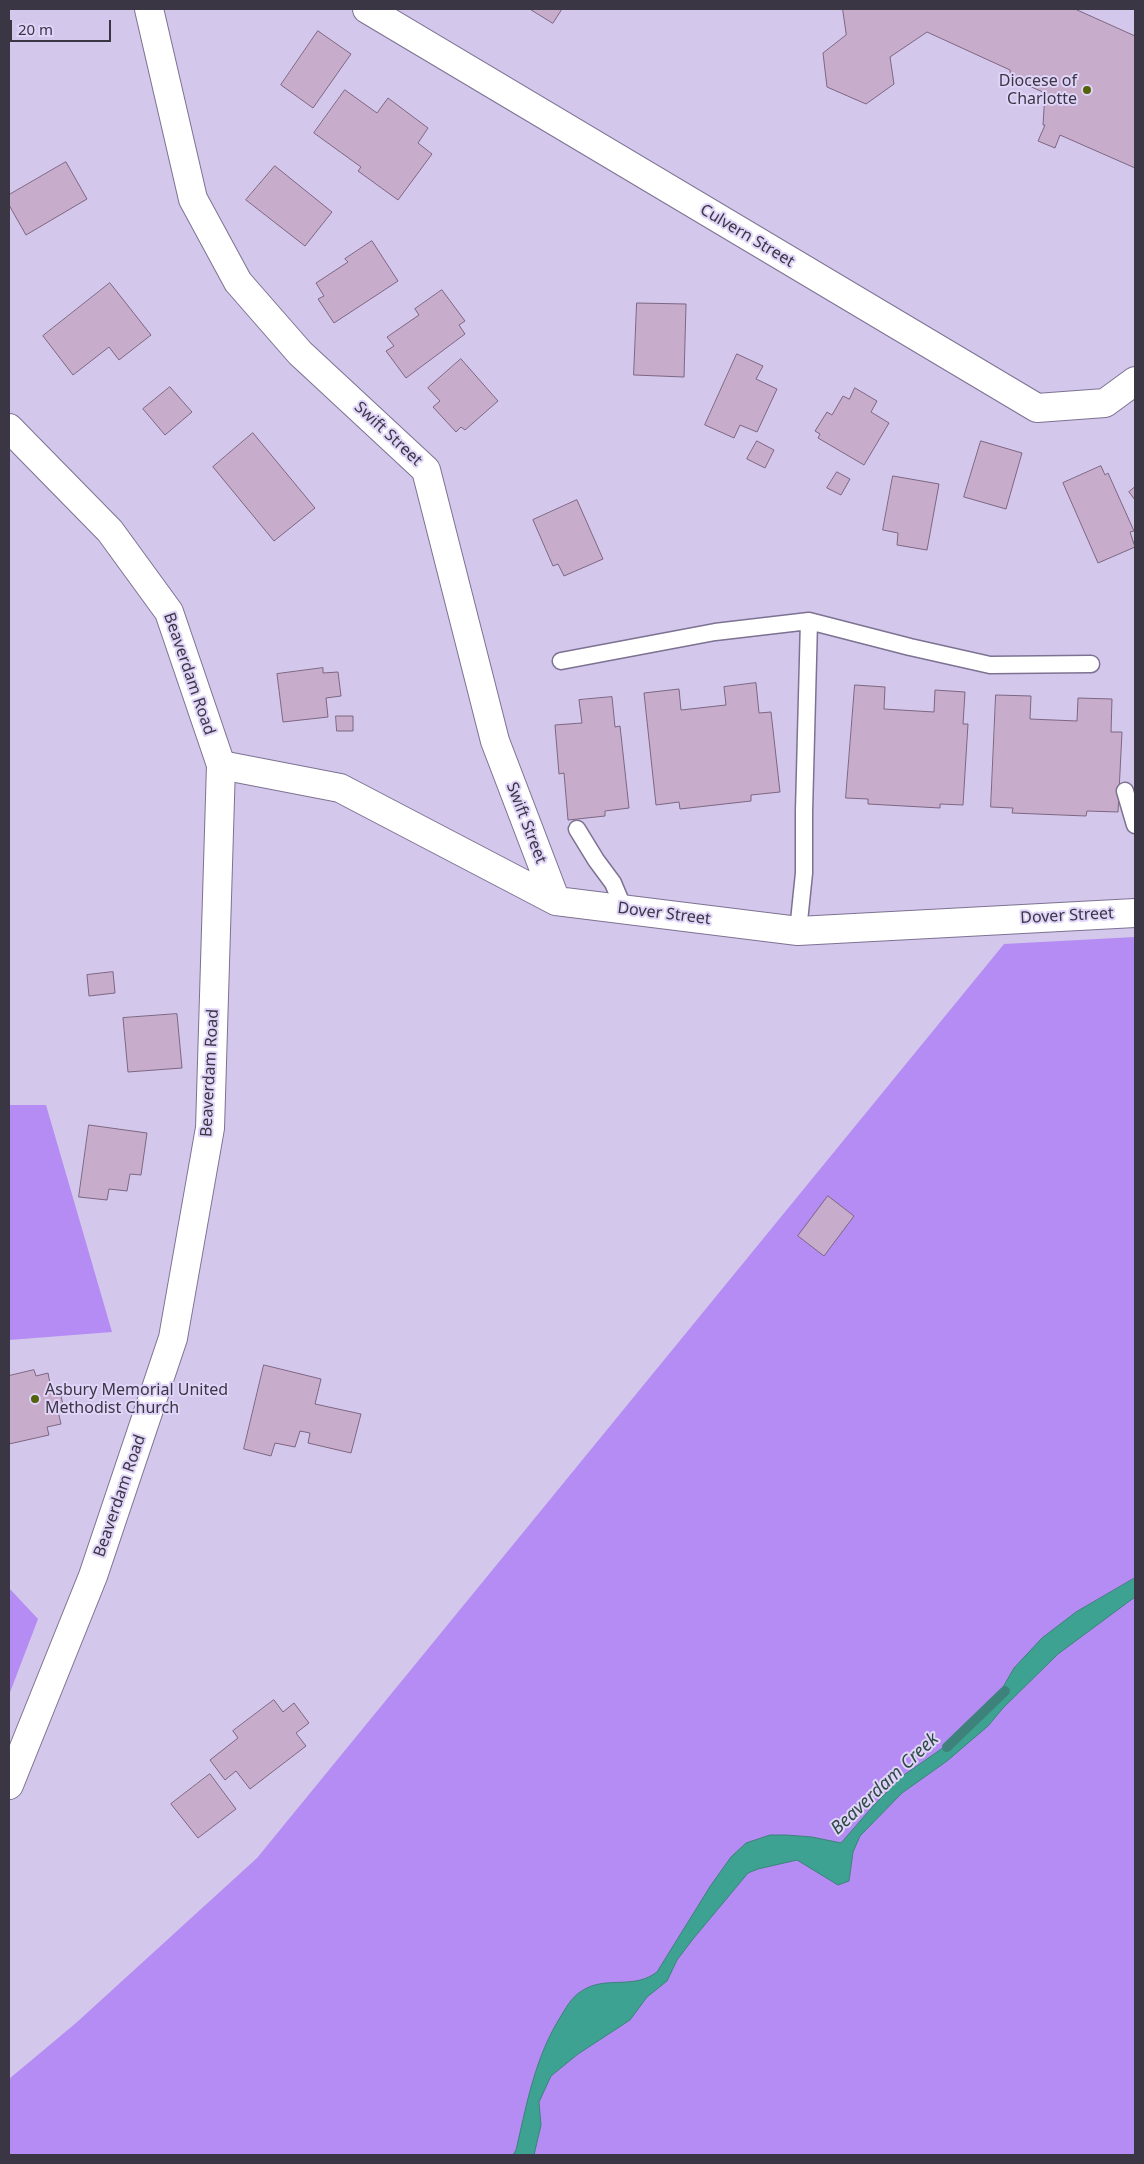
<!DOCTYPE html>
<html>
<head>
<meta charset="utf-8">
<style>
	body { margin:0 }
	#map { position:relative; width:1144px; height:2164px; overflow:hidden; background:#d3c7eb; font-family:"Noto Sans",sans-serif }
	canvas { display:block }
	.frame { position:absolute; inset:0; border:10px solid #3b3644; pointer-events:none }
	.scale { position:absolute; left:10px; top:20px; width:101px; height:22px; box-sizing:border-box; border:2px solid #3b3644; border-top:0; padding-left:6px; font-size:15px; line-height:18px; white-space:nowrap; color:#3b3644; -webkit-text-stroke:4px #e0d4f8; paint-order:stroke }
</style>
</head>
<body>
<div id="map">
<canvas width="1144" height="2164"></canvas>
<div class="frame"></div>
<div class="scale">20 m</div>
</div>
<script>
const ctx = document.querySelector('canvas').getContext('2d');
ctx.lineJoin = 'round';
function paint(path, color) { ctx.fillStyle = color; ctx.fill(path, 'evenodd'); }
function strokePath(path, color, width, dash) { ctx.strokeStyle = color; ctx.lineWidth = width; ctx.lineCap = dash ? 'butt' : 'round'; ctx.setLineDash(dash || []); ctx.stroke(path); }
function drawText(font, color, halo, rows, align = 'center') {
  ctx.font = font + ' "Noto Sans",sans-serif'; ctx.lineWidth = 4; ctx.setLineDash([]); ctx.textBaseline = 'middle'; ctx.strokeStyle = halo; ctx.fillStyle = color; for (const [text, x, y, turn = 0] of rows) {
    ctx.save(); ctx.translate(x, y); ctx.rotate((+turn || 0) * Math.PI / 180); ctx.textAlign = isNaN(turn) ? turn : align; if (halo) ctx.strokeText(text, 0, 0); ctx.fillText(text, 0, 0); ctx.restore();
  }
}
const green = new Path2D(`
	M 1135,937 L 1135,2155 L 9,2155 L 9,2079 L 76,2023 L 257,1858 L 1004,944 Z
	M 9,1105 L 46,1105 L 112,1332 L 9,1340 Z
	M 9,1588 L 38,1619 L 9,1695 Z`);
const water = new Path2D(`
	M 1135,1578 L 1135,1597 L 1058,1654 L 1003,1708 L 988,1726 L 947,1761 L 902,1793 L 860,1836 L 853,1852 L 849,1881 L 838,1885 L 797,1860 L 758,1869 L 748,1873 L 693,1939 L 677,1960 L 667,1981 L 647,1997 L 630,2020 L 578,2054 L 551,2076 L 539,2102 L 541,2125 L 534,2155 L 513,2155 L 516,2150 C 527,2103 535,2057 561,2016 C 568,2004 574,1994 587,1988 C 609,1977 635,1989 657,1972 L 711,1885 L 731,1857 L 746,1843 L 770,1835 L 786,1835 L 812,1837 L 841,1843 L 874,1805 L 904,1775 L 957,1738 L 995,1701 L 1014,1668 L 1042,1638 L 1076,1612 Z`);
const stream = new Path2D(`
	M 947,1747 L 1005,1691`);
const building = new Path2D(`
	M 530,9 L 562,9 L 553,23 Z
	M 843,9 L 1075,9 L 1135,36 L 1135,168 L 1060,135 L 1055,148 L 1038,141 L 1045,125 L 1043,125 L 1045,93 L 1011,78 L 1010,70 L 927,32 L 890,57 L 894,84 L 866,104 L 827,87 L 823,53 L 846,35 Z
	M 318,31 L 351,54 L 313,108 L 281,85 Z
	M 345,90 L 377,113 L 388,98 L 428,128 L 418,143 L 432,154 L 398,200 L 358,171 L 361,167 L 314,133 Z
	M 66,162 L 87,199 L 26,235 L 9,205 L 9,195 Z
	M 275,166 L 332,212 L 305,246 L 246,200 Z
	M 372,241 L 398,281 L 334,323 L 318,299 L 324,296 L 316,283 L 348,262 L 345,259 Z
	M 110,283 L 151,335 L 119,360 L 109,347 L 73,375 L 43,336 Z
	M 442,290 L 465,321 L 459,325 L 465,334 L 406,378 L 386,351 L 394,346 L 387,337 L 419,315 L 415,309 Z
	M 637,303 L 686,304 L 684,377 L 634,375 Z
	M 737,354 L 763,366 L 756,379 L 777,389 L 757,432 L 740,425 L 734,438 L 705,425 Z
	M 461,359 L 498,401 L 465,430 L 461,427 L 456,432 L 433,407 L 440,401 L 428,388 Z
	M 170,387 L 192,412 L 165,435 L 143,409 Z
	M 855,388 L 877,401 L 871,412 L 889,423 L 864,465 L 818,438 L 820,434 L 815,431 L 827,412 L 832,415 L 843,396 L 849,399 Z
	M 253,433 L 315,508 L 274,541 L 213,467 Z
	M 757,441 L 774,450 L 765,468 L 747,459 Z
	M 981,441 L 1022,453 L 1006,509 L 964,497 Z
	M 1101,466 L 1105,475 L 1108,473 L 1134,531 L 1130,532 L 1135,547 L 1098,563 L 1063,483 Z
	M 837,472 L 850,479 L 841,495 L 827,488 Z
	M 893,476 L 939,484 L 927,550 L 897,545 L 898,533 L 883,530 Z
	M 1135,487 L 1135,500 L 1129,492 Z
	M 577,500 L 603,559 L 564,576 L 558,564 L 553,566 L 533,520 Z
	M 323,668 L 323,673 L 338,672 L 341,696 L 326,698 L 328,717 L 283,722 L 277,674 Z
	M 756,683 L 759,713 L 771,712 L 780,792 L 751,795 L 751,801 L 680,809 L 679,802 L 656,805 L 644,693 L 679,689 L 681,710 L 726,705 L 724,687 Z
	M 855,685 L 885,687 L 884,709 L 934,712 L 935,690 L 965,692 L 963,724 L 968,724 L 963,805 L 940,804 L 940,808 L 868,804 L 868,799 L 846,798 Z
	M 996,695 L 1031,696 L 1030,719 L 1077,721 L 1078,698 L 1112,699 L 1111,732 L 1122,732 L 1118,812 L 1087,811 L 1086,816 L 1012,813 L 1013,808 L 991,807 Z
	M 612,697 L 615,727 L 620,726 L 629,808 L 605,811 L 605,816 L 568,820 L 564,773 L 559,774 L 555,725 L 582,723 L 579,700 Z
	M 336,716 L 353,716 L 353,731 L 337,731 Z
	M 113,972 L 115,993 L 89,996 L 87,975 Z
	M 177,1014 L 182,1068 L 128,1072 L 123,1018 Z
	M 89,1125 L 147,1133 L 141,1175 L 130,1174 L 127,1191 L 109,1189 L 107,1200 L 79,1197 Z
	M 828,1196 L 854,1216 L 824,1256 L 798,1236 Z
	M 264,1365 L 321,1379 L 315,1404 L 361,1414 L 351,1453 L 308,1443 L 310,1433 L 300,1431 L 295,1447 L 275,1443 L 271,1456 L 244,1449 Z
	M 34,1370 L 36,1376 L 48,1373 L 51,1389 L 59,1387 L 64,1409 L 58,1411 L 61,1424 L 47,1427 L 49,1435 L 9,1444 L 9,1376 Z
	M 274,1700 L 283,1712 L 294,1703 L 309,1723 L 296,1733 L 306,1746 L 250,1789 L 236,1771 L 225,1780 L 210,1760 L 238,1738 L 233,1731 Z
	M 210,1774 L 236,1809 L 198,1838 L 171,1804 Z`);
const service = new Path2D(`
	M 561,661 L 715,632 L 809,621
	M 1125,791 L 1135,825
	M 577,829 L 596,860 L 613,883 L 624,909
	M 798,931 L 804,873 L 804,811 L 809,621 L 910,647 L 990,665 L 1091,664`);
const minor = new Path2D(`
	M 149,9 L 193,199 L 238,282 L 300,353 L 426,470 L 495,741 L 556,901
	M 367,9 L 1037,408 L 1105,403 L 1135,381
	M 221,765 L 340,788 L 556,901 L 798,931 L 1135,913`);
const tertiary = new Path2D(`
	M 9,428 L 110,531 L 169,612 L 221,765 L 210,1128 L 173,1338 L 93,1576 L 9,1785`);
const markers = [
	[1087,90,5,"#52630a"],
	[35,1399,5,"#52630a"]
];
const poiNames = [
	["Diocese of",1077,81],
	["Charlotte",1077,99],
	["Asbury Memorial United",45,1390,"left"],
	["Methodist Church",45,1408,"left"]
];
const streetNames = [
	["Culvern Street",747,236,31],
	["Swift Street",388,434,43],
	["Beaverdam Road",189,674,71],
	["Swift Street",526,823,69],
	["Dover Street",664,914,7],
	["Dover Street",1067,916,-3],
	["Beaverdam Road",210,1073,-87],
	["Beaverdam Road",120,1496,-71]
];
const waterNames = [
	["Beaverdam Creek",885,1784,-43]
];
paint(green, '#b48cf3');
paint(water, '#3ea292');
strokePath(water, '#3d827b', 1);
strokePath(stream, '#3d827b', 10);
paint(building, '#c7adcb');
strokePath(building, '#7d6682', 1);
strokePath(service, '#7d7292', 19);
strokePath(minor, '#7d7292', 30);
strokePath(tertiary, '#7d7292', 30);
strokePath(service, '#fff', 16);
strokePath(minor, '#fff', 28);
strokePath(tertiary, '#fff', 28);
for (const [x, y, r, color] of markers) { const dot = new Path2D(); dot.arc(x, y, r, 0, 2 * Math.PI); ctx.fillStyle = color; ctx.fill(dot); strokePath(dot, '#e0d4f8', 2); }
drawText('16px', '#3b3644', '#e0d4f8', poiNames, 'right');
drawText('16px', '#3b3644', '#e0d4f8', streetNames);
drawText('italic 18px', '#2c4b45', '#e0d4f8', waterNames);
</script>
</body>
</html>
